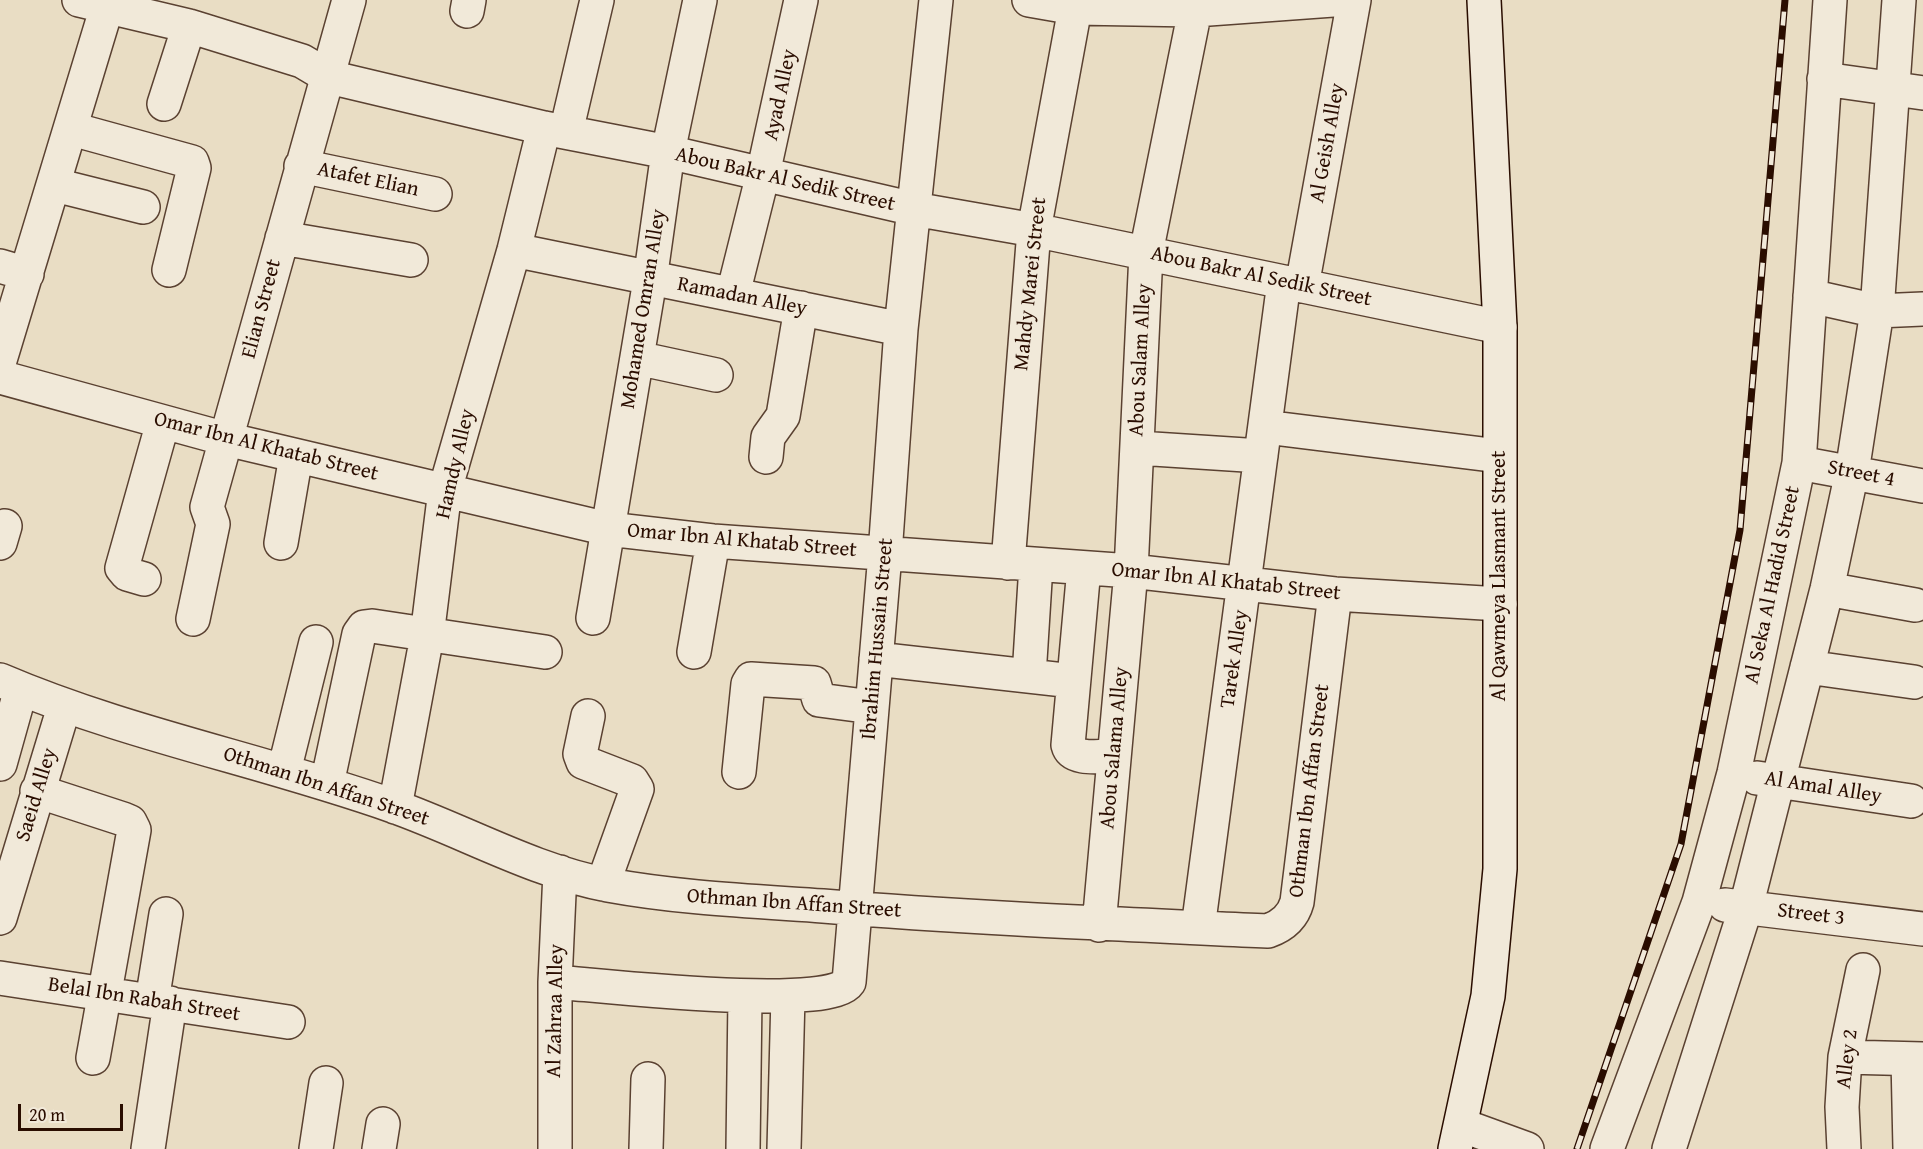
<!DOCTYPE html>
<html>
<head>
<meta charset="utf-8">
<style>
	body { margin:0 }
	#map { position:relative; width:1923px; height:1149px; overflow:hidden; background:#e9ddc4; font-family:"Gentium Book Plus",serif }
	canvas { display:block }
	.scale { position:absolute; left:18px; top:1104px; width:105px; height:27px; box-sizing:border-box; border:3px solid #2a0d00; border-top:0; padding-left:8px; font-size:18px; line-height:21px; white-space:nowrap; color:#2a0d00; -webkit-text-stroke:4px #f1e9d9; paint-order:stroke }
</style>
</head>
<body>
<div id="map">
<canvas width="1923" height="1149"></canvas>
<div class="scale">20 m</div>
</div>
<script>
const ctx = document.querySelector('canvas').getContext('2d');
ctx.lineJoin = 'round';
function strokePath(path, color, width, dash) { ctx.strokeStyle = color; ctx.lineWidth = width; ctx.lineCap = dash ? 'butt' : 'round'; ctx.setLineDash(dash || []); ctx.stroke(path); }
function drawText(font, color, halo, rows, align = 'center') {
  ctx.font = font + ' "Gentium Book Plus",serif'; ctx.lineWidth = 6; ctx.setLineDash([]); ctx.textBaseline = 'middle'; ctx.strokeStyle = halo; ctx.fillStyle = color; for (const [text, x, y, turn = 0] of rows) {
    ctx.save(); ctx.translate(x, y); ctx.rotate((+turn || 0) * Math.PI / 180); ctx.textAlign = isNaN(turn) ? turn : align; if (halo) ctx.strokeText(text, 0, 0); ctx.fillText(text, 0, 0); ctx.restore();
  }
}
const minor = new Path2D(`
	M 79,0 L 189,26 L 302,61 L 329,77 L 544,128 L 668,152 L 914,209 L 1034,230 L 1500,327
	M 1029,0 L 1075,8 L 1195,10 L 1333,0
	M 467,11 L 469,0
	M 1824,79 L 1923,93
	M 164,104 L 189,26
	M 72,129 L 192,162 L 194,168 L 169,270
	M 566,132 L 597,0
	M 301,166 L 435,194
	M 55,185 L 143,207
	M 282,238 L 411,260
	M 514,250 L 901,329
	M 0,266 L 27,274
	M 1302,286 L 1354,0
	M 733,294 L 763,174 L 801,0
	M 1810,296 L 1877,311 L 1923,309
	M 637,358 L 716,375
	M 0,360 L 109,0
	M 0,377 L 226,439 L 608,529 L 713,541 L 1131,571 L 1335,594 L 1500,604
	M 1265,427 L 1499,456
	M 1138,448 L 1261,456
	M 766,457 L 768,437 L 783,416 L 801,308
	M 1799,463 L 1923,486
	M 0,543 L 5,526
	M 281,543 L 296,456
	M 1008,563 L 1034,230 L 1075,8
	M 1084,568 L 1068,745 C 1072,761 1100,756 1114,756
	M 144,579 L 127,574 L 122,568 L 163,422
	M 1827,589 L 1915,605
	M 593,618 L 650,280 L 668,152 L 700,0
	M 193,619 L 213,524 L 207,507 L 349,0
	M 694,652 L 713,541
	M 876,659 L 1073,681
	M 1807,667 L 1914,682
	M 1029,676 L 1036,565
	M 0,680 C 126,734 263,760 393,806 C 464,831 533,871 608,885 C 679,898 751,901 823,906 C 971,918 1119,924 1268,931 C 1282,926 1293,917 1297,902 L 1335,594
	M 588,716 L 580,754 L 583,762 L 632,781 L 637,789 L 603,884
	M 0,764 L 21,689
	M 284,771 L 316,642
	M 739,772 L 748,684 L 751,679 L 814,683 L 819,700 L 872,707
	M 1757,778 L 1911,801
	M 327,784 L 359,634 L 364,627 L 372,626 L 545,652
	M 37,791 L 123,819 L 130,822 L 134,830 L 93,1058
	M 395,807 L 427,636 L 445,490 L 514,250 L 544,128
	M 1725,905 L 1923,929
	M 0,918 L 64,707
	M 1099,925 L 1131,571 L 1146,253 L 1195,10
	M 1198,928 L 1284,282
	M 0,978 L 288,1022
	M 555,982 C 598,985 829,1012 849,982 L 885,554 L 901,329 L 936,0
	M 152,1001 L 166,914
	M 1845,1057 L 1923,1059
	M 1908,1059 L 1910,1149
	M 1461,1125 L 1527,1149
	M 148,1149 L 170,1003
	M 316,1149 L 326,1083
	M 379,1149 L 383,1124
	M 555,1149 L 555,982 L 560,872
	M 646,1149 L 648,1079
	M 743,1149 L 745,997
	M 784,1149 L 788,996
	M 1607,1149 L 1699,902 L 1734,773 L 1799,463 L 1830,0
	M 1669,1149 L 1746,907 L 1827,589 L 1852,472 L 1877,311 L 1899,0
	M 1844,1149 L 1842,1107 L 1845,1057 L 1863,970`);
const secondary = new Path2D(`
	M 1455,1149 L 1488,996 L 1500,869 L 1500,327 L 1484,0`);
const rail = new Path2D(`
	M 1577,1149 L 1681,844 L 1740,530 L 1785,0`);
const streetNames = [
	["Ayad Alley",781,95,-78],
	["Al Geish Alley",1328,143,-80],
	["Atafet Elian",368,180,12],
	["Abou Bakr Al Sedik Street",785,180,13],
	["Abou Bakr Al Sedik Street",1261,277,12],
	["Mahdy Marei Street",1031,284,-84],
	["Ramadan Alley",742,297,11],
	["Elian Street",262,309,-75],
	["Mohamed Omran Alley",644,309,-81],
	["Abou Salam Alley",1141,360,-87],
	["Omar Ibn Al Khatab Street",266,447,14],
	["Hamdy Alley",456,464,-77],
	["Street 4",1861,474,11],
	["Omar Ibn Al Khatab Street",742,541,5],
	["Al Qawmeya Llasmant Street",1500,576,-90],
	["Omar Ibn Al Khatab Street",1226,582,6],
	["Al Seka Al Hadid Street",1773,585,-78],
	["Ibrahim Hussain Street",878,639,-85],
	["Tarek Alley",1235,659,-82],
	["Abou Salama Alley",1115,748,-85],
	["Othman Ibn Affan Street",326,787,18],
	["Al Amal Alley",1823,788,9],
	["Othman Ibn Affan Street",1310,791,-83],
	["Saeid Alley",37,795,-73],
	["Othman Ibn Affan Street",794,904,4],
	["Street 3",1811,915,7],
	["Belal Ibn Rabah Street",144,1000,9],
	["Al Zahraa Alley",556,1011,-89],
	["Alley 2",1848,1059,-83]
];
strokePath(minor, '#5a4131', 36);
strokePath(secondary, '#2a0d00', 36);
strokePath(minor, '#f1e9d9', 33);
strokePath(secondary, '#f1e9d9', 33);
strokePath(rail, '#2a0d00', 7);
strokePath(rail, '#f1e9d9', 4.5, [14]);
drawText('21px', '#2a0d00', '#f1e9d9', streetNames);
</script>
</body>
</html>
